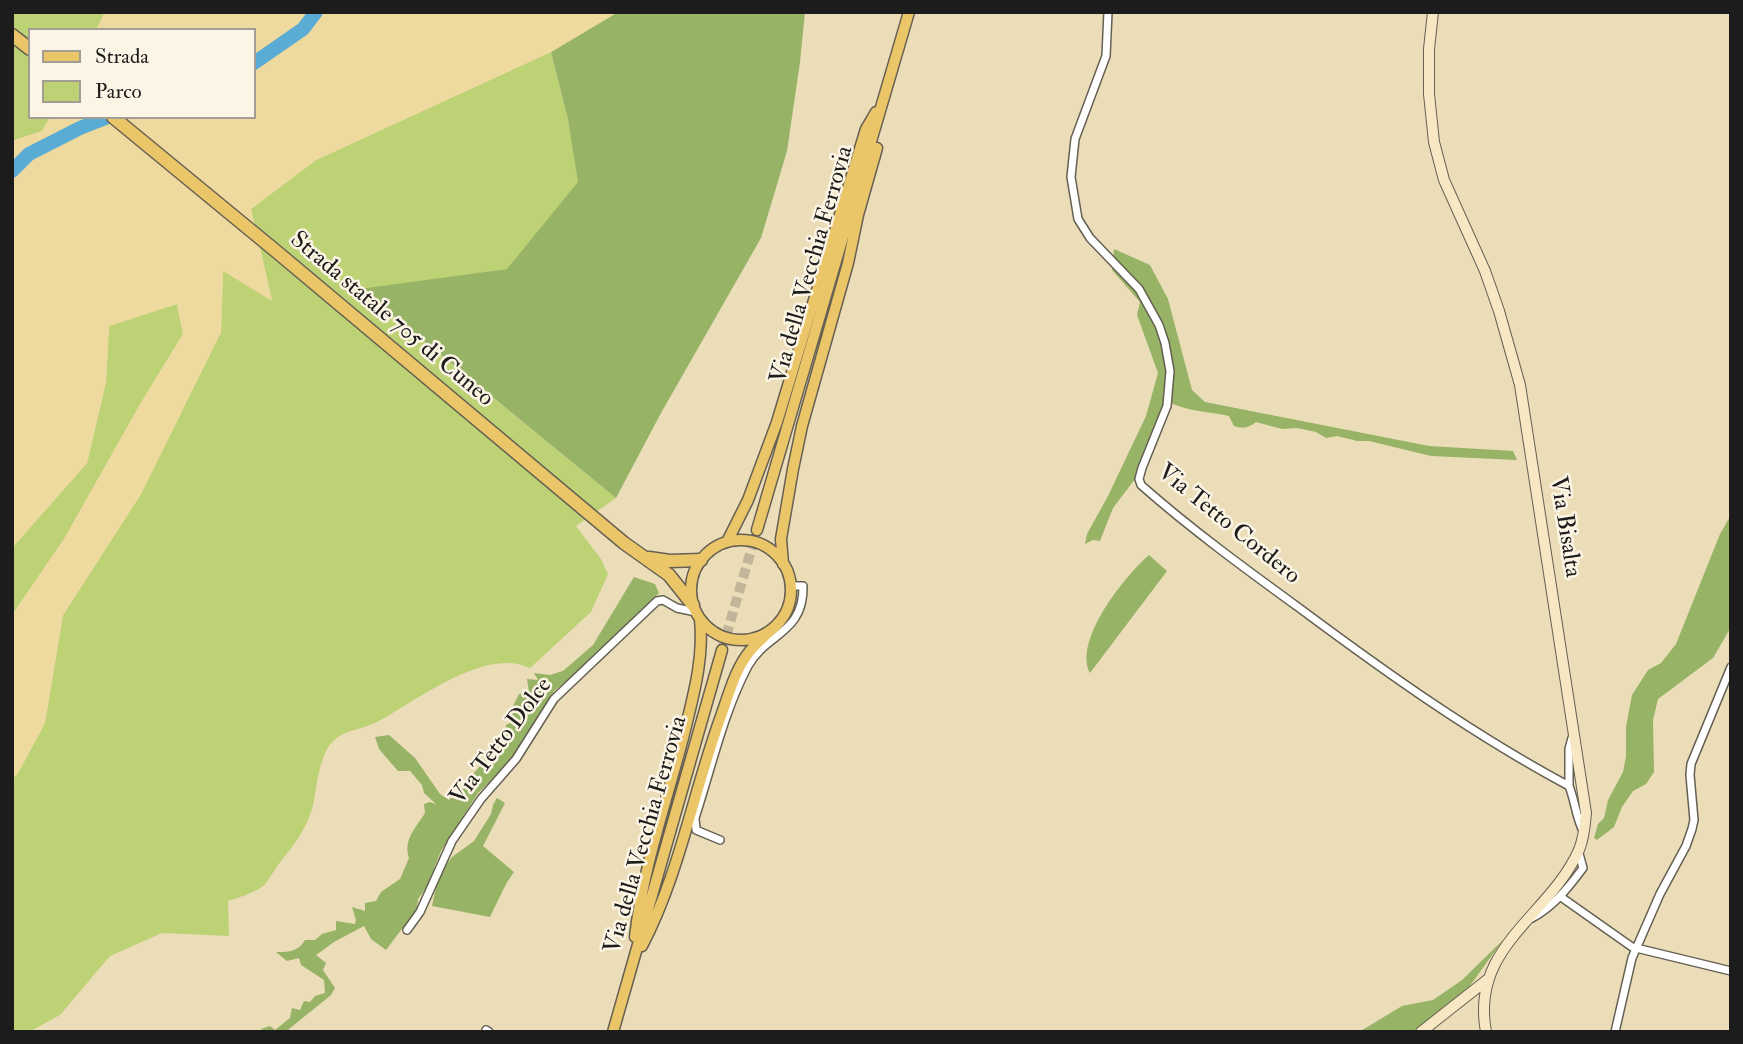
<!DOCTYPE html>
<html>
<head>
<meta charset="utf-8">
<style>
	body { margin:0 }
	#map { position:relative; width:1743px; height:1044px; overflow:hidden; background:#ecddb9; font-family:"IM FELL Double Pica",serif }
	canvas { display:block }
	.frame { position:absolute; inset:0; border:14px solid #1c1c1c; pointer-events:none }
	.legend { position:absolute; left:28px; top:28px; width:228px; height:91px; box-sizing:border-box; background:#fcf5e5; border:2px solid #a29e95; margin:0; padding:9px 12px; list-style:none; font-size:21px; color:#1c1c1c }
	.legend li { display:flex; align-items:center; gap:14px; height:35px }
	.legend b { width:35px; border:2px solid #a29e95 }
</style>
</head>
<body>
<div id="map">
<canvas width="1743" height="1044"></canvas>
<div class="frame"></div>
<ul class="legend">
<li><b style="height:9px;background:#ebc669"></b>Strada</li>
<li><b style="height:19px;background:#bdd175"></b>Parco</li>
</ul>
</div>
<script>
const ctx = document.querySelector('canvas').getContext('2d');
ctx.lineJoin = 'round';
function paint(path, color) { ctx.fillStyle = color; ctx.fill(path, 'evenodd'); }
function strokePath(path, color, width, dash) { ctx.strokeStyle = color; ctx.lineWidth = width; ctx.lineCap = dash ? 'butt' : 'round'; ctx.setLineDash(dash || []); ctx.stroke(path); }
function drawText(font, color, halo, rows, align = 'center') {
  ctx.font = font + ' "IM FELL Double Pica",serif'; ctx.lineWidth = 5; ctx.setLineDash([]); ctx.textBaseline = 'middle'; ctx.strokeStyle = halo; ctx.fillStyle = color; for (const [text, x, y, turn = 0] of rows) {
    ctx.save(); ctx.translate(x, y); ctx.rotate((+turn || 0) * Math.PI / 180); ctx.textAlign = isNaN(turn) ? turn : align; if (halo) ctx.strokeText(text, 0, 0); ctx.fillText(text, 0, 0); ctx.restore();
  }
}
const green = new Path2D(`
	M 12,12 L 105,12 L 96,30 L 30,30 L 30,117 L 50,117 L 42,131 L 12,141 Z
	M 551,52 L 568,119 L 579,182 L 508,269 L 360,290 L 616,498 L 576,526 L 601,559 L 608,574 L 591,612 L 530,668 C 485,646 415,702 375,723 C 363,729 344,730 333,741 C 320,754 317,784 314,801 C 308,828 294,845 278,865 C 273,872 268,882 262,887 C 253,893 238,898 228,901 L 229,936 L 162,933 L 110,956 L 60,1015 L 29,1032 L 12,1032 L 12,779 L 18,773 L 45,723 L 63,615 L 141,494 L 221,332 L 223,270 L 272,300 L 251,209 L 316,160 Z
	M 177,304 L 183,334 L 142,401 L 64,539 L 12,615 L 12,548 L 87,463 L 106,382 L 109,326 Z`);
const forest = new Path2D(`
	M 618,12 L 805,12 L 800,62 L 787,151 L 761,238 L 661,413 L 616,498 L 360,289 L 507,269 L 578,182 L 568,119 L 551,52 Z
	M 1114,249 L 1150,265 L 1168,299 L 1192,390 L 1205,402 L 1429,446 L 1513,451 L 1517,460 L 1431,456 L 1369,441 L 1357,441 L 1337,436 L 1326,438 L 1316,432 L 1297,428 L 1282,429 L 1256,422 C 1248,428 1243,429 1234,426 L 1229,416 C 1207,411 1187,412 1167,401 L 1135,479 L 1113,508 L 1100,541 L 1093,540 L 1085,544 L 1087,534 L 1108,496 L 1146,416 L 1158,373 L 1137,315 L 1140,302 L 1112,270 Z
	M 1731,515 L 1731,627 L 1713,658 L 1658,699 L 1653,720 L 1654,772 L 1646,784 L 1633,791 L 1622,807 L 1614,827 L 1597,840 L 1594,838 L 1598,824 L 1604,818 L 1608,800 L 1623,772 L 1626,756 L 1626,727 L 1632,695 L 1648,670 L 1661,663 L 1676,644 L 1720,534 Z
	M 1149,555 L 1167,571 L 1090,673 C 1073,640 1125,576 1149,555 Z
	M 634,577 L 655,584 L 659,593 L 582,669 L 554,691 L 510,762 L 478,793 L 441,851 L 434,868 L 442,870 L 452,857 L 474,841 L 491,814 L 493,805 L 497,798 L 505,803 L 483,846 L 514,872 L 506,884 L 490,917 L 432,906 L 436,887 L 429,884 L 418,899 L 417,909 L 386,950 L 371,939 L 364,926 L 334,942 L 316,955 L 326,963 L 323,970 L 335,988 L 331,995 L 289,1029 L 289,1032 L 263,1032 L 261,1029 L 270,1026 L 275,1030 L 290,1018 L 292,1008 L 300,1010 L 304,1001 L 310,1002 L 315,996 L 325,993 L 324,980 L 301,965 L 299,958 L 287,961 L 276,952 C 289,952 298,952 305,940 L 315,940 L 322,934 L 336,930 L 336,921 L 355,924 L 356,920 L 352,907 L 365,911 L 365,903 L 376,901 L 381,892 L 400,879 L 409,858 C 403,839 416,828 425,813 L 424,804 L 430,802 L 436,804 L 424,793 L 422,785 L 410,771 L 398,771 L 379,749 L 375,737 L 389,735 L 415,758 L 440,794 L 449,800 L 483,763 L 486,757 L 490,756 L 491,749 L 502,745 L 506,725 L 513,721 L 510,712 L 519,694 L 529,692 L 527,679 L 538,680 L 534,673 L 550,675 L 563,671 L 593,645 Z
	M 1503,940 L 1469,987 L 1413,1032 L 1359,1032 L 1402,1006 L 1433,1000 L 1462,980 Z`);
const sand = new Path2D(`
	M 105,12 L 618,12 L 551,52 L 316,160 L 251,209 L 272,301 L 223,271 L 221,332 L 141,494 L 63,615 L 45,723 L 18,773 L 12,779 L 12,615 L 64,539 L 142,401 L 183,334 L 177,304 L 109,326 L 106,382 L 87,463 L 12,548 L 12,141 L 42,131 L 50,117 L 254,117 L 254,30 L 96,30 Z`);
const river = new Path2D(`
	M 254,63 L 303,29 L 316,12
	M 12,171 L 29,154 L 80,128 L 108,117`);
const primaryTunnel = new Path2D(`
	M 722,650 L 757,530`);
const street = new Path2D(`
	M 1108,12 L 1106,56 L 1075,139 L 1071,177 L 1078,219 L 1090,238 L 1139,289 L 1159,325 L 1165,343 L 1170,371 L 1167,406 L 1142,468 L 1139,479 L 1141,485 C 1192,530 1247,570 1302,610 C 1388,674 1474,735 1569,786 C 1575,801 1576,817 1583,831
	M 1569,786 L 1569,749 L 1572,738
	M 720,840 L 696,830 L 695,818 C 711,769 724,711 748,666 C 766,633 804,634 803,586 L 791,586
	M 1561,897 L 1632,947 L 1731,971
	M 1532,918 C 1554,906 1568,888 1583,868 L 1578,850
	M 407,930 L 420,912 L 452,841 L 481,799 L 516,759 L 554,699 L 657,601 L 663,600 L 677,608 L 696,612
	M 486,1030 L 489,1032
	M 1615,1032 L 1632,958 L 1660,894 L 1686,846 L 1692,829 L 1694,820 L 1690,775 L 1691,764 L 1731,667`);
const secondary = new Path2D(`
	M 1433,12 L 1429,49 L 1429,94 L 1434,142 L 1444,180 L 1485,271 L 1499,311 L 1520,385 L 1586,813 C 1585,825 1584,838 1579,850 C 1549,917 1470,946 1486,1032
	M 1421,1032 L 1487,980`);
const primary = new Path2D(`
	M 757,530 L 909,12
	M691 590a50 50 0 1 1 100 0a50 50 0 1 1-100 0Z
	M 727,542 L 748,500 L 777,422 L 866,129 L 876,112
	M 783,564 L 781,539 L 793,469 L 802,426 L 848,263 L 858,215 L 877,148
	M 635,937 C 643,866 668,798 685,730 C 694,693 704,657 700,619
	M 642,946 C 679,875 693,794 720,719 C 728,697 735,669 750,651 C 756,644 763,638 769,632
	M 613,1032 L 722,650`);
const highway = new Path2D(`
	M 12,35 L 30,49
	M 113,117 L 277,252 L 624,543 L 669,575 L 693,605
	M 649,558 L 670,561 L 701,560`);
const streetNames = [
	["Via della Vecchia Ferrovia",813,265,-74],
	["Strada statale 705 di Cuneo",391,320,40],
	["Via Tetto Cordero",1228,525,39],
	["Via Bisalta",1564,527,81],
	["Via Tetto Dolce",502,742,-53],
	["Via della Vecchia Ferrovia",647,835,-74]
];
paint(green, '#bdd175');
paint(forest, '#96b366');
paint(sand, '#eeda9e');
strokePath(river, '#5aacd5', 14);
strokePath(primaryTunnel, '#c2b69a', 10, [10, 5]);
strokePath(street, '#656053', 10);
strokePath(secondary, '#656053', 12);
strokePath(primary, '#656053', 13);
strokePath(highway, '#656053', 15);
strokePath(street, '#fff', 7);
strokePath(secondary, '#f7e8c3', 10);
strokePath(primary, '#ebc669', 10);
strokePath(highway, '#ebc669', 12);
drawText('24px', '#1c1c1c', '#fcf5e5', streetNames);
</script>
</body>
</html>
